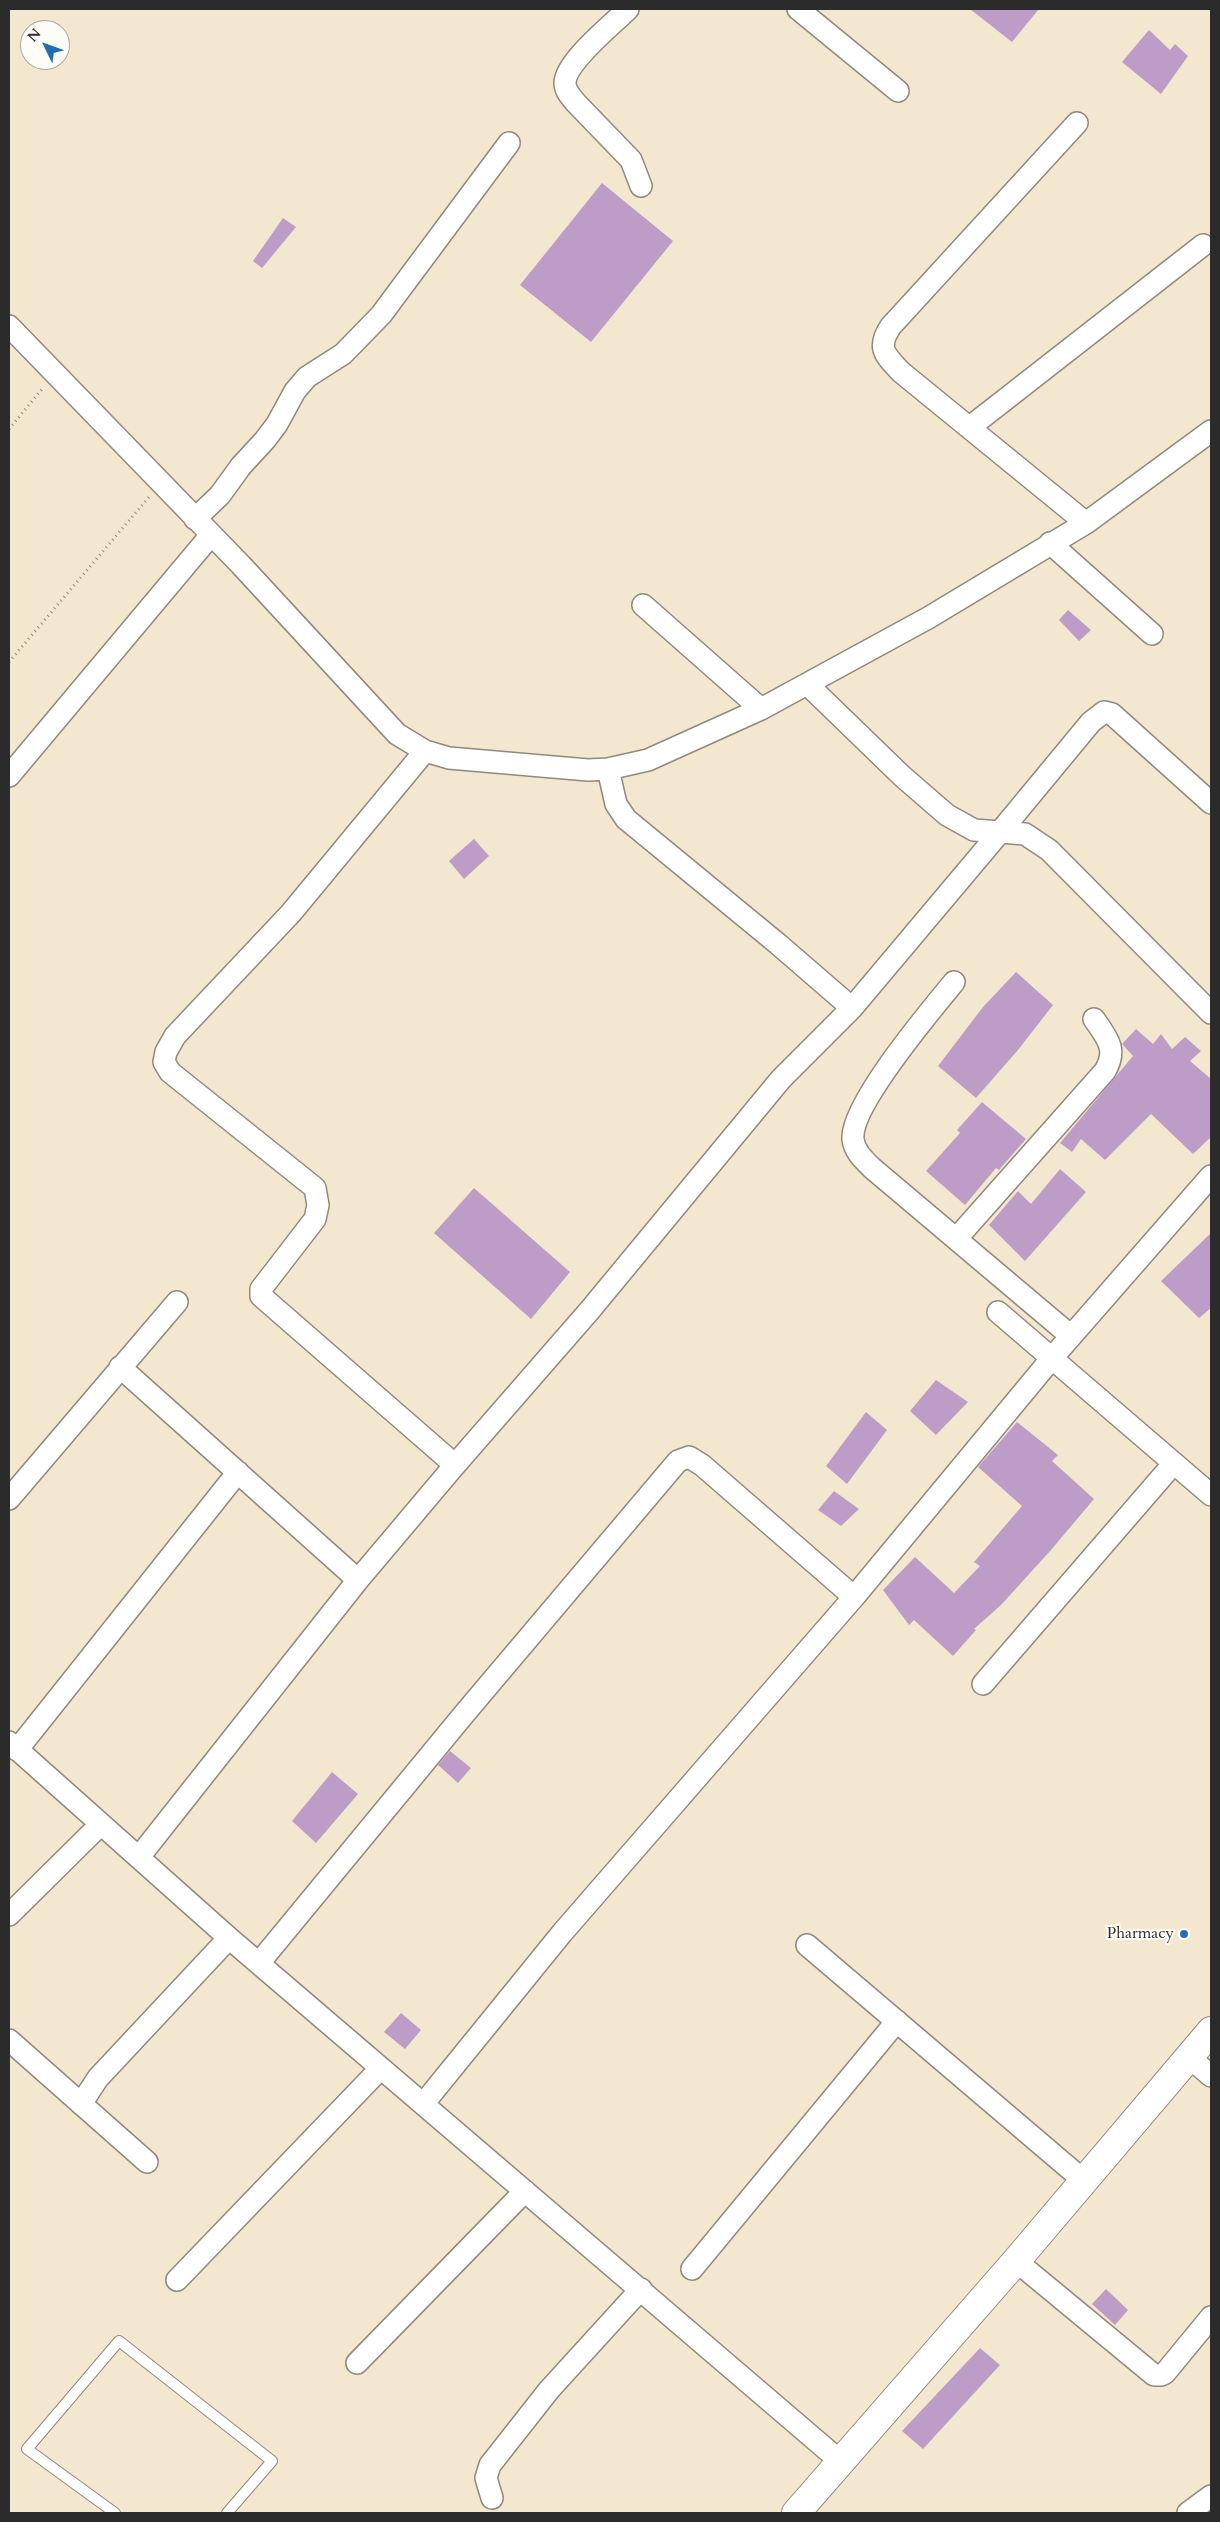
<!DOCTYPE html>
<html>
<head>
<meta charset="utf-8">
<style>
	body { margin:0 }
	#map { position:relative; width:1220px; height:2522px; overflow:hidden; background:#f4e7cf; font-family:Cardo,serif }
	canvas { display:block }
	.frame { position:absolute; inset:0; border:10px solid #2b2b2b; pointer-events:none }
	.north { position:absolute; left:20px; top:20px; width:50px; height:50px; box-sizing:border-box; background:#fdfcf7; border:1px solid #a9a8a5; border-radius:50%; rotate:312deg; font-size:14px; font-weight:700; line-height:20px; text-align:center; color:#2b2b2b }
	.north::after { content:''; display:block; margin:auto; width:18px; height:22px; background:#1f6fb2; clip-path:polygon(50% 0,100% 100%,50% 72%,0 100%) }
</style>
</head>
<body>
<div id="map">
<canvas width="1220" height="2522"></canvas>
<div class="frame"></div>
<div class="north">N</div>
</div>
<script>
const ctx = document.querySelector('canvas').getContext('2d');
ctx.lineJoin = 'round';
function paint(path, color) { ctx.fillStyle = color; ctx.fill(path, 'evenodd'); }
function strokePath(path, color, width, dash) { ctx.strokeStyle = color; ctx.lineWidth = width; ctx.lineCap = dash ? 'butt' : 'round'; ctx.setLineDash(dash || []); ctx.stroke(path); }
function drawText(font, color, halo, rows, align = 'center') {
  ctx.font = font + ' Cardo,serif'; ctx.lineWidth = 4; ctx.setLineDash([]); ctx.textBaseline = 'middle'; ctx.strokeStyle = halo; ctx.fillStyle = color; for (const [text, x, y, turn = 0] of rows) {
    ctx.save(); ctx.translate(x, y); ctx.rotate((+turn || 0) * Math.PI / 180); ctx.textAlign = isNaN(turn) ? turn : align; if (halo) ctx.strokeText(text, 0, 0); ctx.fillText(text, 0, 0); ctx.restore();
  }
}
const building = new Path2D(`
	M 970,9 L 1039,9 L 1012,42 Z
	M 1149,30 L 1170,50 L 1175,44 L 1188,56 L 1161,94 L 1122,62 Z
	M 602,183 L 673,241 L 591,342 L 520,285 Z
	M 283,218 L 296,227 L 262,268 L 253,261 Z
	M 1068,610 L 1091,630 L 1079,641 L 1059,620 Z
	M 474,839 L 489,856 L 464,879 L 449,861 Z
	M 1016,972 L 1053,1005 L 1018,1050 L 976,1098 L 938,1066 L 983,1007 Z
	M 1136,1029 L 1153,1044 L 1161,1034 L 1172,1049 L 1185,1037 L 1201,1051 L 1190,1061 L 1211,1079 L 1211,1137 L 1193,1154 L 1151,1114 L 1105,1160 L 1081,1139 L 1072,1152 L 1060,1143 L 1133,1056 L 1122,1044 Z
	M 982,1102 L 1026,1139 L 999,1170 L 996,1168 L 965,1205 L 926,1171 L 960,1133 L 957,1130 Z
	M 1060,1169 L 1086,1192 L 1025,1261 L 989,1225 L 1018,1191 L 1031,1204 Z
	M 474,1188 L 570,1272 L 531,1319 L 434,1233 Z
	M 1211,1233 L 1211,1308 L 1199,1318 L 1161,1281 Z
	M 936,1380 L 968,1402 L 936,1435 L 910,1411 Z
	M 866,1412 L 887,1430 L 847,1484 L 826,1466 Z
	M 1017,1422 L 1058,1455 L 1052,1461 L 1094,1499 L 1051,1550 L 1001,1605 L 974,1629 L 976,1630 L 953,1656 L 914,1620 L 909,1625 L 883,1590 L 915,1557 L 954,1593 L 980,1566 L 974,1562 L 1022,1506 L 978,1467 Z
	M 834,1491 L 859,1509 L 841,1526 L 818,1510 Z
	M 450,1751 L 471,1768 L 458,1783 L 438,1765 Z
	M 332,1772 L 358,1794 L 316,1843 L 292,1821 Z
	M 401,2013 L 421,2030 L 405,2049 L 384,2032 Z
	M 1106,2289 L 1128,2310 L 1115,2325 L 1092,2304 Z
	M 980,2348 L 1000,2365 L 923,2449 L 902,2431 Z`);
const path = new Path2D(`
	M 9,429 L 42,389
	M 9,662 L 149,497`);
const lane = new Path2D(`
	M 115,2513 L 27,2449 L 119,2341 L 272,2461 L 227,2513`);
const street = new Path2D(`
	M 628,9 C 613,24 565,62 565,83 C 565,91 571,97 576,103 L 631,160 L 641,186
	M 798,9 L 898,91
	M 1077,123 L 891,326 C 876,348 885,355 901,372 L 1086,523
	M 9,326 L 241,565 L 397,734 L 425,751 L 449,758 L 588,770 L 608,769 L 648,760 L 761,709 L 928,618 L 1086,523 L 1211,431
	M 970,427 L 1203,245
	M 195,519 L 220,495 L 241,466 L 265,440 L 277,424 L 295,391 L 307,377 L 343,354 L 381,315 L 509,143
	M 1050,543 L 1152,634
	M 643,605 L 761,709
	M 807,684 L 902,776 L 947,815 L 974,830 L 1000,832 L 1091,722 L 1104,712 L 1112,714 L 1211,803
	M 608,769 L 616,804 L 626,819 L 778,944 L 852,1008
	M 9,776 L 211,535
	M 954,982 C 931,1010 850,1106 853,1139 C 854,1151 864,1160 872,1168 L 1071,1336
	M 956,1239 L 1105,1071 C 1118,1049 1107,1038 1094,1019
	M 998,1312 L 1211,1495
	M 120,1367 L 358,1580
	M 455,1465 L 590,1310 L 781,1079 L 852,1008 L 1000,832 L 1025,834 L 1049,850 L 1211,1013
	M 9,1499 L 177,1302
	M 983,1684 L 1174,1463
	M 9,1742 L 229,1938 L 840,2461
	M 17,1750 L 238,1472
	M 139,1857 L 358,1580 L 455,1465 L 261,1296 L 261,1289 L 268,1280 L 315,1219 L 318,1205 L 315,1188 L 170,1072 L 164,1062 L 166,1052 L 175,1036 L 291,913 L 425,751
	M 9,1915 L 101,1824
	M 807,1945 L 1083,2180
	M 259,1963 L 465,1713 L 678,1461 L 689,1457 L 702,1465 L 854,1597
	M 9,2040 L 147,2162
	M 1189,2057 L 1211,2076
	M 424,2103 L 562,1933 L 854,1597 L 1052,1358 L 1211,1176
	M 81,2104 L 98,2078 L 229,1938
	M 1016,2261 L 1154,2375 L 1161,2375 L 1165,2373 L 1211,2317
	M 692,2269 L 897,2021
	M 177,2280 L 381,2068
	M 357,2363 L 525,2191
	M 492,2498 L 486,2478 L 490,2465 L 549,2390 L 641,2289
	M 1188,2513 L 1211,2496`);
const secondary = new Path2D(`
	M 796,2513 L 1016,2261 L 1211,2031`);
const markers = [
	[1184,1934,5,"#1f6fb2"]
];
const poiNames = [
	["Pharmacy",1174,1934]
];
paint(building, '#bd9dc8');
strokePath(lane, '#90897d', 12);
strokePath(street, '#90897d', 24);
strokePath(secondary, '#90897d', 30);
strokePath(path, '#90897d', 3, [1, 4]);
strokePath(lane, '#fff', 10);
strokePath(street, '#fff', 21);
strokePath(secondary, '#fff', 28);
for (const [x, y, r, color] of markers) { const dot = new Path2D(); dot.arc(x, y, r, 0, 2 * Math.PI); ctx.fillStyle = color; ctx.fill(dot); strokePath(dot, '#fdfcf7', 2); }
drawText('16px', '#2b2b2b', '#fdfcf7', poiNames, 'right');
</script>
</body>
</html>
